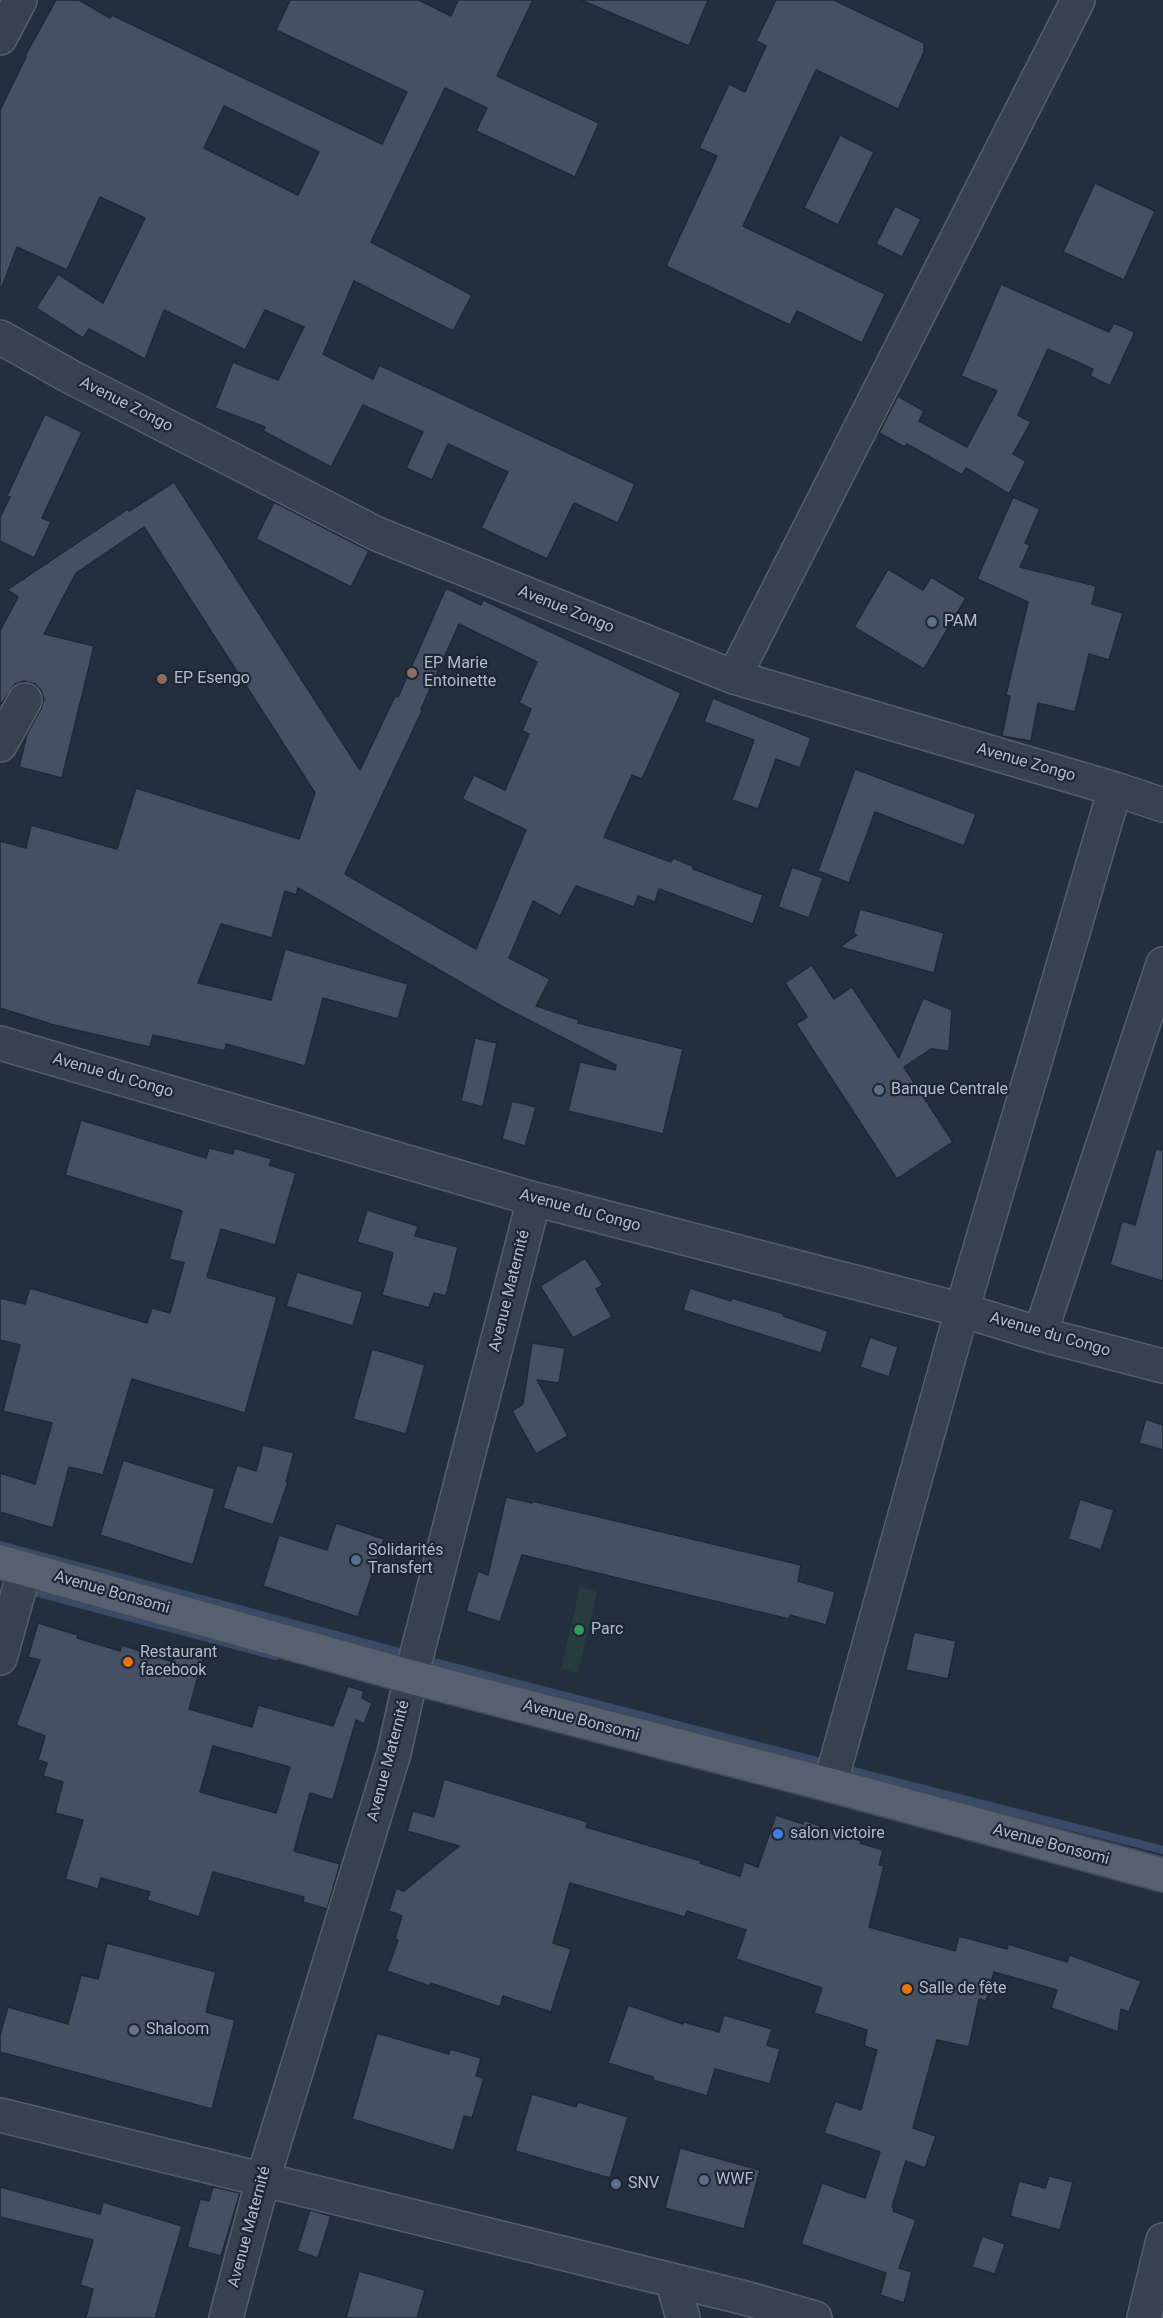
<!DOCTYPE html>
<html>
<head>
<meta charset="utf-8">
<style>
	body { margin:0 }
	canvas { display:block; background:#242f3e }
</style>
</head>
<body>
<canvas width="1163" height="2318"></canvas>
<script>
const ctx = document.querySelector('canvas').getContext('2d');
ctx.lineJoin = 'round';
function paint(path, color) { ctx.fillStyle = color; ctx.fill(path, 'evenodd'); }
function strokePath(path, color, width, dash) { ctx.strokeStyle = color; ctx.lineWidth = width; ctx.lineCap = dash ? 'butt' : 'round'; ctx.setLineDash(dash || []); ctx.stroke(path); }
function drawText(font, color, halo, rows, align = 'center') {
  ctx.font = font + ' Roboto,sans-serif'; ctx.lineWidth = 4.5; ctx.setLineDash([]); ctx.textBaseline = 'middle'; ctx.strokeStyle = halo; ctx.fillStyle = color; for (const [text, x, y, turn = 0] of rows) {
    ctx.save(); ctx.translate(x, y); ctx.rotate((+turn || 0) * Math.PI / 180); ctx.textAlign = isNaN(turn) ? turn : align; if (halo) ctx.strokeText(text, 0, 0); ctx.fillText(text, 0, 0); ctx.restore();
  }
}
const green = new Path2D(`
	M 580,1587 L 597,1592 L 578,1673 L 561,1669 Z`);
const stream = new Path2D(`
	M 0,1545 L 411,1655
	M 26,1590 L 275,1656
	M 423,1659 L 829,1764
	M 841,1768 L 1163,1850`);
const building = new Path2D(`
	M 56,0 L 79,0 L 110,18 L 112,15 L 382,144 L 407,92 L 276,30 L 290,0 L 419,0 L 451,16 L 458,0 L 533,0 L 497,76 L 599,123 L 575,177 L 476,131 L 487,108 L 445,88 L 371,242 L 472,295 L 453,331 L 354,281 L 323,354 L 373,379 L 379,365 L 635,484 L 618,523 L 574,503 L 547,559 L 481,528 L 508,472 L 448,444 L 432,480 L 406,468 L 423,432 L 363,405 L 331,467 L 263,431 L 265,427 L 215,408 L 233,362 L 278,380 L 304,327 L 265,310 L 245,350 L 164,310 L 145,359 L 89,329 L 83,338 L 36,308 L 58,274 L 103,303 L 145,218 L 100,197 L 67,270 L 17,247 L 2,287 L 0,287 L 0,110 L 26,57 L 25,56 ZM 224,106 L 319,152 L 298,195 L 204,148 Z
	M 581,0 L 708,0 L 689,46 Z
	M 776,0 L 834,0 L 924,43 L 924,52 L 898,109 L 816,70 L 743,226 L 885,294 L 862,343 L 797,311 L 790,325 L 666,266 L 717,156 L 699,148 L 729,84 L 745,92 L 766,46 L 756,41 Z
	M 840,135 L 874,152 L 838,225 L 804,208 Z
	M 1095,183 L 1155,211 L 1124,280 L 1063,252 Z
	M 895,206 L 921,219 L 902,257 L 876,244 Z
	M 1001,284 L 1109,332 L 1114,323 L 1135,332 L 1110,386 L 1090,376 L 1093,369 L 1048,349 L 1018,415 L 1031,422 L 1013,454 L 1026,461 L 1009,494 L 966,468 L 962,475 L 907,444 L 905,447 L 879,433 L 898,396 L 924,411 L 919,421 L 967,447 L 997,391 L 961,376 Z
	M 45,414 L 82,432 L 42,518 L 51,522 L 34,558 L 0,541 L 0,517 L 10,497 L 7,496 Z
	M 174,482 L 360,770 L 395,696 L 398,697 L 446,588 L 481,605 L 483,600 L 681,693 L 642,779 L 632,775 L 604,837 L 671,862 L 673,858 L 693,866 L 693,869 L 763,895 L 753,924 L 659,889 L 655,902 L 638,896 L 634,907 L 576,886 L 560,916 L 533,901 L 509,958 L 550,979 L 536,1006 L 579,1020 L 578,1023 L 683,1049 L 663,1134 L 568,1111 L 580,1062 L 615,1070 L 616,1065 L 503,1007 L 298,888 L 296,895 L 285,891 L 272,938 L 221,924 L 198,983 L 271,1000 L 285,949 L 408,984 L 398,1019 L 323,998 L 305,1066 L 226,1044 L 225,1051 L 153,1035 L 150,1047 L 54,1025 L 0,1008 L 0,841 L 26,848 L 31,825 L 117,849 L 136,788 L 299,839 L 315,793 L 144,527 L 76,573 L 44,634 L 94,646 L 62,778 L 19,767 L 27,734 L 41,709 L 44,699 L 41,690 L 35,684 L 24,681 L 15,684 L 2,703 L 0,702 L 0,631 L 18,597 L 7,590 L 128,509 L 129,511 ZM 459,624 L 537,662 L 519,703 L 531,709 L 522,731 L 529,734 L 505,790 L 474,775 L 462,799 L 526,830 L 476,949 L 345,874 L 423,709 L 421,709 Z
	M 1013,497 L 1040,509 L 1025,543 L 1030,545 L 1020,567 L 1096,586 L 1092,604 L 1123,613 L 1109,660 L 1089,654 L 1075,712 L 1038,703 L 1031,741 L 1002,736 L 1010,696 L 1006,695 L 1028,602 L 977,579 Z
	M 274,502 L 369,551 L 351,587 L 256,539 Z
	M 888,569 L 923,590 L 931,577 L 966,598 L 924,669 L 854,627 Z
	M 713,698 L 811,738 L 800,768 L 776,759 L 758,809 L 732,800 L 754,740 L 704,722 Z
	M 855,769 L 976,814 L 964,846 L 875,812 L 849,883 L 818,871 Z
	M 792,867 L 823,878 L 809,918 L 778,907 Z
	M 860,909 L 944,933 L 934,973 L 840,947 L 857,935 L 853,934 Z
	M 812,965 L 834,999 L 852,987 L 899,1058 L 923,998 L 952,1010 L 949,1051 L 931,1049 L 904,1067 L 953,1142 L 897,1179 L 796,1024 L 807,1017 L 785,983 Z
	M 475,1038 L 497,1043 L 483,1107 L 461,1101 Z
	M 512,1101 L 536,1107 L 525,1146 L 502,1139 Z
	M 81,1120 L 206,1158 L 209,1148 L 233,1154 L 234,1148 L 272,1159 L 269,1165 L 296,1173 L 275,1245 L 221,1229 L 207,1277 L 277,1297 L 245,1413 L 132,1379 L 103,1475 L 69,1467 L 53,1528 L 0,1512 L 0,1473 L 35,1484 L 52,1423 L 3,1411 L 20,1345 L 0,1340 L 0,1298 L 25,1304 L 30,1288 L 147,1323 L 152,1308 L 170,1313 L 184,1263 L 169,1259 L 182,1211 L 65,1175 Z
	M 1156,1149 L 1163,1150 L 1163,1281 L 1110,1265 L 1122,1221 L 1135,1225 Z
	M 367,1210 L 418,1226 L 415,1236 L 458,1247 L 446,1296 L 434,1293 L 429,1308 L 382,1295 L 393,1253 L 357,1242 Z
	M 585,1258 L 603,1285 L 596,1289 L 612,1317 L 573,1338 L 540,1286 Z
	M 297,1272 L 363,1292 L 353,1326 L 286,1306 Z
	M 690,1288 L 731,1301 L 732,1298 L 784,1314 L 783,1316 L 828,1331 L 821,1353 L 683,1310 Z
	M 870,1337 L 898,1347 L 889,1377 L 860,1367 Z
	M 532,1343 L 565,1348 L 559,1383 L 537,1380 L 568,1436 L 536,1454 L 512,1411 L 523,1404 Z
	M 372,1349 L 425,1365 L 406,1434 L 353,1419 Z
	M 1146,1419 L 1163,1425 L 1163,1450 L 1139,1443 Z
	M 263,1445 L 294,1453 L 286,1482 L 288,1482 L 273,1525 L 223,1508 L 237,1465 L 256,1471 Z
	M 123,1460 L 215,1489 L 193,1565 L 100,1535 Z
	M 506,1497 L 532,1503 L 532,1501 L 801,1565 L 798,1581 L 835,1592 L 826,1625 L 790,1615 L 789,1619 L 522,1555 L 500,1622 L 466,1611 L 478,1571 L 488,1575 Z
	M 1080,1499 L 1114,1510 L 1101,1550 L 1068,1539 Z
	M 336,1523 L 384,1539 L 358,1617 L 263,1586 L 279,1535 L 327,1550 Z
	M 38,1623 L 78,1635 L 77,1638 L 120,1651 L 122,1645 L 173,1662 L 176,1651 L 203,1659 L 189,1709 L 252,1727 L 258,1705 L 333,1726 L 348,1686 L 364,1691 L 362,1698 L 372,1703 L 364,1724 L 356,1720 L 333,1800 L 310,1793 L 294,1851 L 340,1864 L 327,1909 L 303,1902 L 304,1897 L 213,1872 L 199,1917 L 147,1900 L 150,1892 L 101,1878 L 98,1889 L 65,1879 L 83,1820 L 55,1813 L 63,1782 L 43,1776 L 47,1763 L 38,1760 L 45,1736 L 16,1725 L 40,1660 L 28,1657 ZM 213,1746 L 290,1767 L 276,1813 L 200,1792 Z
	M 914,1632 L 956,1641 L 948,1679 L 906,1670 Z
	M 444,1779 L 588,1822 L 586,1827 L 701,1861 L 700,1863 L 740,1876 L 744,1862 L 758,1867 L 776,1815 L 803,1824 L 804,1820 L 861,1841 L 860,1843 L 883,1850 L 879,1865 L 884,1866 L 869,1927 L 955,1951 L 959,1936 L 1007,1949 L 1008,1944 L 1067,1962 L 1070,1955 L 1141,1981 L 1129,2012 L 1121,2009 L 1118,2032 L 1051,2008 L 1057,1990 L 994,1972 L 986,2001 L 979,1999 L 969,2047 L 937,2040 L 913,2128 L 936,2136 L 925,2168 L 906,2161 L 892,2207 L 894,2207 L 893,2211 L 916,2220 L 899,2268 L 912,2272 L 904,2303 L 880,2295 L 886,2273 L 801,2244 L 822,2183 L 865,2198 L 880,2152 L 824,2133 L 835,2101 L 861,2110 L 877,2050 L 864,2046 L 867,2030 L 814,2013 L 822,1988 L 736,1959 L 746,1930 L 687,1911 L 685,1917 L 570,1883 L 553,1943 L 571,1949 L 551,2012 L 503,1996 L 500,2007 L 431,1983 L 430,1986 L 387,1971 L 398,1940 L 395,1939 L 402,1916 L 389,1911 L 396,1888 L 404,1891 L 459,1846 L 407,1831 L 413,1811 L 434,1817 Z
	M 107,1943 L 216,1972 L 206,2012 L 235,2020 L 212,2109 L 0,2052 L 0,2035 L 8,2007 L 68,2024 L 81,1975 L 98,1979 Z
	M 628,2005 L 683,2024 L 684,2022 L 719,2032 L 724,2015 L 772,2029 L 767,2045 L 780,2049 L 770,2084 L 715,2069 L 707,2096 L 653,2080 L 653,2077 L 608,2063 Z
	M 377,2033 L 449,2054 L 450,2049 L 481,2058 L 476,2076 L 484,2078 L 472,2118 L 464,2116 L 454,2151 L 352,2119 Z
	M 532,2094 L 576,2107 L 578,2102 L 628,2117 L 610,2178 L 515,2151 Z
	M 680,2148 L 760,2170 L 744,2229 L 665,2208 Z
	M 1049,2176 L 1073,2182 L 1060,2230 L 1010,2216 L 1019,2181 L 1045,2188 Z
	M 0,2187 L 100,2214 L 103,2202 L 182,2226 L 155,2318 L 86,2318 L 93,2289 L 80,2285 L 93,2240 L 0,2217 Z
	M 213,2187 L 240,2193 L 221,2256 L 187,2247 L 200,2199 L 209,2201 Z
	M 310,2210 L 331,2216 L 318,2258 L 297,2251 Z
	M 982,2236 L 1005,2244 L 995,2274 L 972,2267 Z
	M 359,2271 L 425,2290 L 417,2318 L 346,2318 Z`);
const minor = new Path2D(`
	M 0,38 L 20,0
	M 0,337 L 71,377 L 377,534 L 734,677 L 1115,789 L 1163,805
	M 734,677 L 1078,0
	M 0,745 L 25,700
	M 0,1043 L 534,1199 L 962,1310 L 1040,1334 L 1163,1366
	M 1040,1334 L 1163,964
	M 0,1658 L 25,1569
	M 830,1785 L 962,1310 L 1115,789
	M 0,2115 L 749,2299 L 815,2318
	M 672,2280 L 683,2318
	M 226,2318 L 263,2179 L 394,1753 L 411,1677 L 534,1199
	M 1144,2318 L 1163,2240`);
const major = new Path2D(`
	M 0,1562 L 411,1677 L 830,1785 L 1163,1875`);
const markers = [
	[932,622,6,"#5c6f8a"],
	[412,673,6,"#8d6e63"],
	[162,679,6,"#8d6e63"],
	[879,1090,6,"#5c6f8a"],
	[356,1560,6,"#5c6f8a"],
	[579,1630,6,"#2e9e5b"],
	[128,1662,6,"#e8710a"],
	[778,1834,6,"#3f7fe0"],
	[907,1989,6,"#e8710a"],
	[134,2030,6,"#6b7280"],
	[704,2180,6,"#5c6f8a"],
	[616,2184,6,"#5c6f8a"]
];
const streetNames = [
	["Avenue Zongo",126,405,27],
	["Avenue Zongo",566,610,22],
	["Avenue Zongo",1026,763,16],
	["Avenue du Congo",113,1076,16],
	["Avenue du Congo",580,1211,15],
	["Avenue Maternité",510,1291,-76],
	["Avenue du Congo",1050,1335,16],
	["Avenue Bonsomi",112,1593,16],
	["Avenue Bonsomi",581,1721,15],
	["Avenue Maternité",389,1761,-75],
	["Avenue Bonsomi",1051,1845,15],
	["Avenue Maternité",250,2227,-75]
];
const poiNames = [
	["PAM",944,622],
	["EP Marie",424,664],
	["Entoinette",424,682],
	["EP Esengo",174,679],
	["Banque Centrale",891,1090],
	["Solidarités",368,1551],
	["Transfert",368,1569],
	["Parc",591,1630],
	["Restaurant",140,1653],
	["facebook",140,1671],
	["salon victoire",790,1834],
	["Salle de fête",919,1989],
	["Shaloom",146,2030],
	["WWF",716,2180],
	["SNV",628,2184]
];
paint(green, '#263c3f');
strokePath(stream, '#394c67', 8);
paint(building, '#455162');
strokePath(building, '#1f2835', 1.5);
strokePath(minor, '#565f6c', 36);
strokePath(major, '#414a57', 36);
strokePath(minor, '#38414e', 33);
strokePath(major, '#56606e', 33);
for (const [x, y, r, color] of markers) { const dot = new Path2D(); dot.arc(x, y, r, 0, 2 * Math.PI); ctx.fillStyle = color; ctx.fill(dot); strokePath(dot, '#1d2633', 2); }
drawText('16px', '#b4bcc9', '#1d2633', streetNames);
drawText('16px', '#b4bcc9', '#1d2633', poiNames, 'left');
</script>
</body>
</html>
